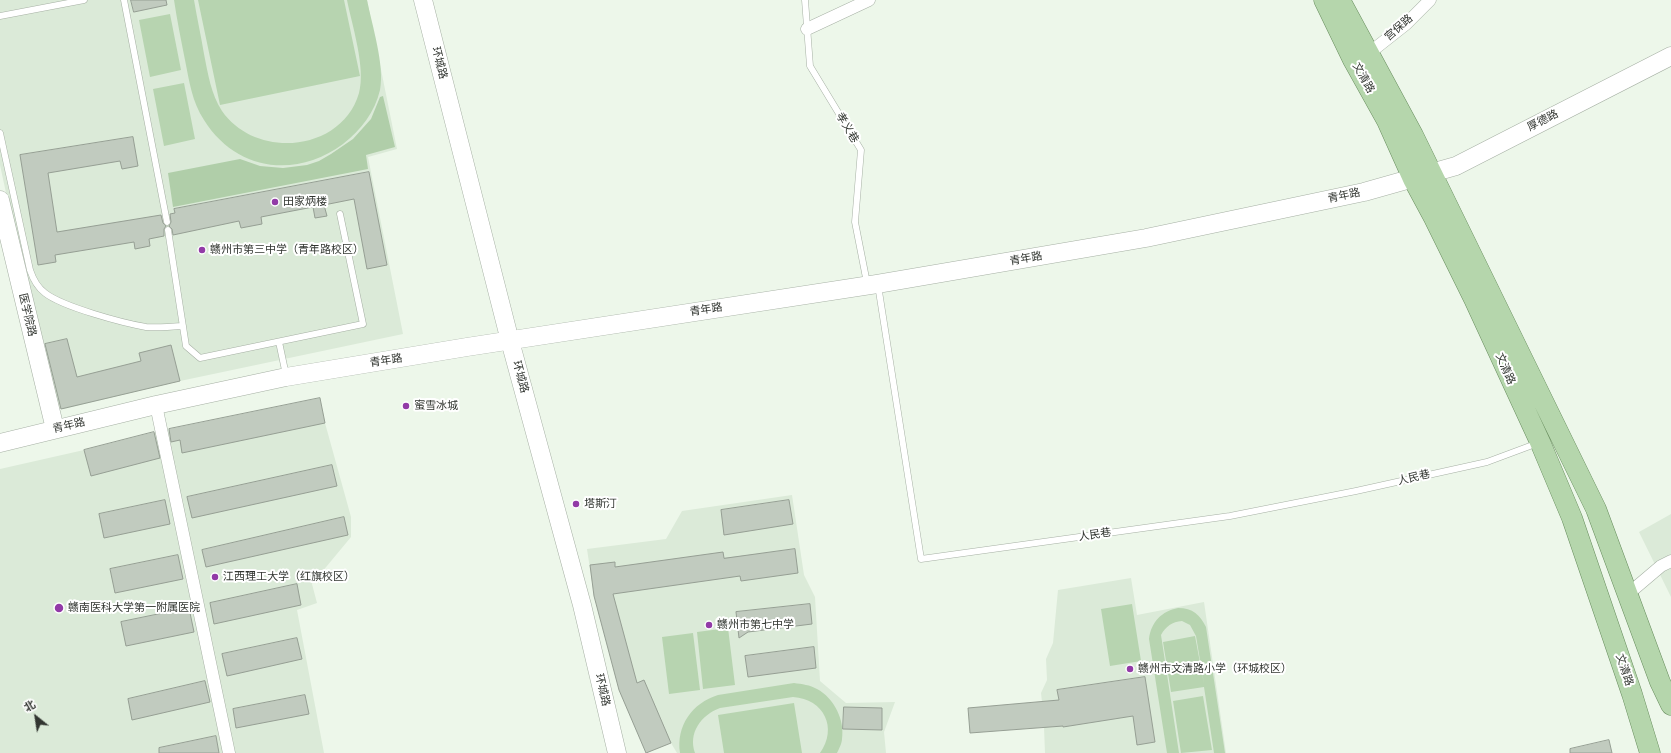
<!DOCTYPE html>
<meta charset="utf-8">
<style>
body{margin:0}
#map{position:relative;width:1671px;height:753px;overflow:hidden;background:#edf7ea;font-family:"Varela Round","Noto Sans SC",sans-serif}
canvas{display:block}
.north{position:absolute;left:16px;top:697px;width:40px;height:40px;-webkit-text-stroke:3px #fff;paint-order:stroke;rotate:330deg;font-size:11px;font-weight:700;line-height:16px;text-align:center;color:#323631}
.north::after{content:'';display:block;margin:auto;width:14px;height:18px;background:#323631;clip-path:polygon(50% 0,100% 100%,50% 72%,0 100%)}
</style>
<div id="map">
<canvas width="1671" height="753"></canvas>
<div class="north">北</div>
</div>
<script>
const context = document.querySelector('canvas').getContext('2d');
context.lineJoin = 'round';
function fillPath(path, color) {
  context.fillStyle = color;
  context.fill(path, 'evenodd');
}
function trace(path, color, width, dash) {
  context.strokeStyle = color;
  context.lineWidth = width;
  context.lineCap = dash ? 'butt' : 'round';
  context.setLineDash(dash || []);
  context.stroke(path);
}
function drawText(font, color, halo, rows, align = 'center') {
  context.font = font + ' "Varela Round","Noto Sans SC",sans-serif';
  context.lineWidth = 4;
  context.setLineDash([]);
  context.textBaseline = 'middle';
  context.strokeStyle = halo;
  context.fillStyle = color;
  for (const [text, x, y, turn = 0] of rows) {
    context.save();
    context.translate(x, y);
    context.rotate((+turn || 0) * Math.PI / 180);
    context.textAlign = isNaN(turn) ? turn : align;
    if (halo) context.strokeText(text, 0, 0);
    context.fillText(text, 0, 0);
    context.restore();
  }
}
fillPath(new Path2D(`
 M0,0H367L397,149L368,157L403,334L180,381L64,409H59L56,406L39,346L0,165Z
 M320,398L325,423L351,517V537L312,584L317,603L297,610L324,753H0V469L84,450L153,433Z
 M792,495L804,575L815,597L820,681L846,703L895,702L884,732L886,753H677L671,743L646,753L619,690L594,596L587,549L666,539L682,511Z
 M1671,514V597L1639,532Z
 M1131,578L1137,615L1204,602L1226,753H1045L1044,727L970,733L968,708L1042,702L1041,693L1047,680L1046,659L1053,643L1058,590Z`), '#dbead8');
fillPath(new Path2D(`
 M174,0H194C197,18 201,36 204,54C208,74 211,94 222,111C256,160 342,152 359,93C366,68 352,25 347,0H367C372,25 385,66 380,90C375,112 361,130 343,144C296,179 236,171 204,120C192,102 189,80 185,60C181,40 177,20 174,0Z
 M198,0H344L360,76L220,105Z
 M170,14L181,70L150,77L139,20Z
 M184,83L195,139L164,146L153,89Z
 M1132,604L1141,661L1110,666L1101,609Z
 M1178,608C1193,608 1200,615 1206,627L1225,753H1214L1204,687L1171,692L1163,642L1195,636L1204,684L1196,636L1190,625L1182,621C1172,622 1166,626 1161,635L1179,753H1167L1149,639C1151,622 1162,611 1178,608Z
 M728,628L735,685L703,689L697,632Z
 M693,633L700,690L669,694L662,637Z
 M794,683C802,684 810,685 817,689C834,698 845,720 842,739C842,743 839,749 837,753H820C838,728 824,699 793,697L720,708C701,715 688,733 695,753H680C676,726 692,703 718,695Z
 M1203,696L1212,750L1181,753L1173,701Z
 M794,703L802,753H724L718,715Z`), '#b7d4b0');
fillPath(new Path2D(`
 M383,96L395,147L366,155L368,169L173,207L168,173L240,159L260,166L283,168L307,165L319,161L331,154L353,139L371,119L380,97Z`), '#b0cea9');
const building = new Path2D(`
 M131,0H166L167,5L134,12Z
 M133,137L138,166L122,169L120,161L48,173L57,232L161,215L163,223L166,226L164,229V236L149,239L150,246L135,249L134,242L55,255L56,262L38,265L20,155Z
 M369,172L387,265L367,269L354,199L324,205L327,216L315,218L313,207L261,217L262,224L241,228L239,221L173,235L172,229L169,226L171,222L170,214L175,213L174,209Z
 M67,339L77,377L141,361L139,353L171,345L180,381L61,409L45,344Z
 M320,398L325,423L182,453L180,440L171,442L169,429Z
 M154,432L160,458L91,476L84,450Z
 M332,465L337,486L192,518L187,497Z
 M165,500L170,524L104,538L99,514Z
 M789,500L793,524L724,535L721,510Z
 M344,517L348,535L206,567L202,550Z
 M795,549L798,573L741,581L740,576L613,594L637,683L644,680L671,743L646,753L619,690L594,596L590,565L615,562V567L723,552L724,558Z
 M178,555L183,579L115,593L110,569Z
 M297,584L301,605L214,624L210,603Z
 M810,604L812,624L748,632L739,638L736,612Z
 M189,608L194,632L126,646L121,622Z
 M297,638L302,659L227,676L222,654Z
 M814,647L816,668L748,677L745,656Z
 M1145,677L1155,742L1137,745L1133,716L1063,727V726L970,733L968,708L1059,700L1057,690Z
 M205,681L210,702L132,720L128,699Z
 M305,695L309,714L236,728L233,709Z
 M844,707L882,708V730L843,729Z
 M216,736L219,753H159V748Z
 M1609,740L1612,753H1570V749Z`);
fillPath(building, '#c1cbbf');
trace(building, '#969f94', 1);
const lane = new Path2D(`
 M124,0L167,222
 M805,0L810,66L861,150L855,222L867,283
 M0,16L84,0
 M0,133L30,270C33,279 37,287 45,293C63,307 123,323 146,327C158,328 170,327 183,326
 M168,230L186,346L200,358L363,324L340,214
 M878,285L921,559L1230,516L1356,491L1487,462L1538,443
 M279,342L286,375`);
const street = new Path2D(`
 M807,29L869,0
 M1368,54L1406,24L1430,0
 M156,405L229,753
 M1628,594L1661,566L1671,561`);
const secondary = new Path2D(`
 M423,0L510,341L582,605L617,753
 M0,200L55,429
 M0,443L156,405L286,377L467,347L877,284L1146,238L1364,192L1456,166L1671,56`);
const primary = new Path2D(`
 M1324,0L1353,60L1387,121L1413,179L1434,218L1474,299L1540,442L1572,518L1632,694L1650,753
 M1340,0L1413,135L1596,509L1660,682L1671,705`);
trace(lane, '#a6b0a4', 7);
trace(street, '#a6b0a4', 13);
trace(secondary, '#a6b0a4', 19);
trace(primary, '#678c5d', 21);
trace(lane, '#fff', 6);
trace(street, '#fff', 12);
trace(secondary, '#fff', 18);
trace(primary, '#b5d6ac', 20);
for (const [x, y, r, color] of [
 [275,202,4,"#923aa7"],
 [202,250,4,"#923aa7"],
 [406,406,4,"#923aa7"],
 [576,504,4,"#923aa7"],
 [215,577,4,"#923aa7"],
 [59,608,5,"#923aa7"],
 [709,625,4,"#923aa7"],
 [1130,669,4,"#923aa7"]
]) {
  const dot = new Path2D();
  dot.arc(x, y, r, 0, 2 * Math.PI);
  context.fillStyle = color;
  context.fill(dot);
  trace(dot, '#fff', 1.5);
}
drawText('11px', '#323631', '#fff', [
 ["宫保路",1399,28,-41],
 ["环城路",439,63,76],
 ["文清路",1363,78,61],
 ["厚德路",1543,121,-27],
 ["孝义巷",847,128,59],
 ["青年路",1344,196,-12],
 ["青年路",1026,259,-10],
 ["青年路",706,310,-9],
 ["医学院路",27,315,77],
 ["青年路",386,361,-9],
 ["文清路",1505,369,66],
 ["环城路",520,377,75],
 ["青年路",69,426,-13],
 ["人民巷",1414,478,-13],
 ["人民巷",1095,535,-8],
 ["文清路",1624,670,71],
 ["环城路",602,690,77]
]);
drawText('11px', '#323631', '#fff', [
 ["田家炳楼",283,202],
 ["赣州市第三中学（青年路校区）",210,250],
 ["蜜雪冰城",414,406],
 ["塔斯汀",584,504],
 ["江西理工大学（红旗校区）",223,577],
 ["赣南医科大学第一附属医院",68,608],
 ["赣州市第七中学",717,625],
 ["赣州市文清路小学（环城校区）",1138,669]
], 'left');
</script>
